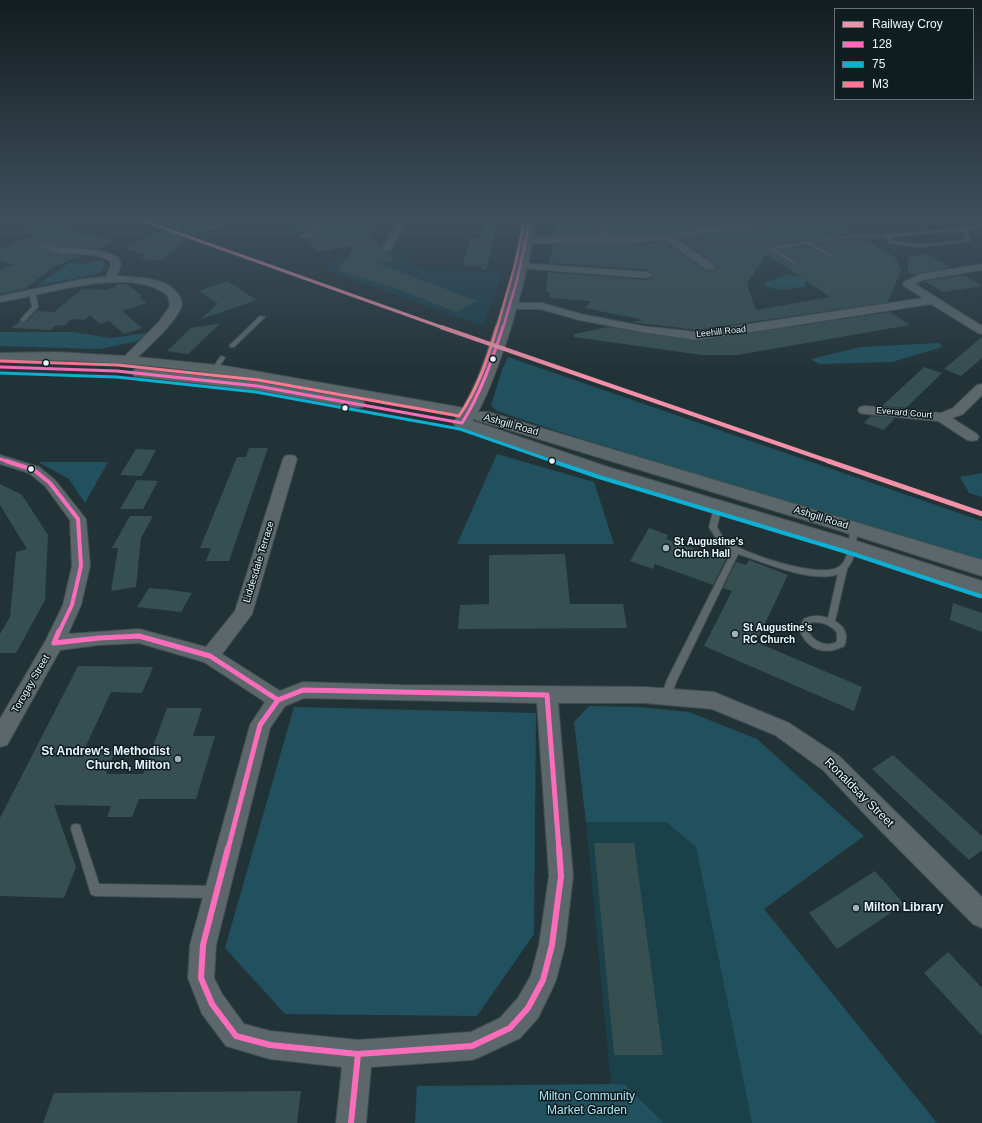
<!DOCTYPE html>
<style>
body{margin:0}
#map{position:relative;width:982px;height:1123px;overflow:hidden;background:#223337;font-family:Arial,sans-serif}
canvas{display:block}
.legend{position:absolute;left:834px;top:8px;width:140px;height:92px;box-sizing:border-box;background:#101d20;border:1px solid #667478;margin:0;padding:5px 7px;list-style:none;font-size:12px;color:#e6f7fd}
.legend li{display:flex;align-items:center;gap:8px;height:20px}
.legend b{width:20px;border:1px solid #667478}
</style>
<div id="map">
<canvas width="982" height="1123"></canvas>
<ul class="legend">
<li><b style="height:5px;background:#f491a8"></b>Railway Croy</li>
<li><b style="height:5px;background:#fb6dba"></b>128</li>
<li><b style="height:5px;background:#0dafd3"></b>75</li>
<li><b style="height:5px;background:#fe7a93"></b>M3</li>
</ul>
</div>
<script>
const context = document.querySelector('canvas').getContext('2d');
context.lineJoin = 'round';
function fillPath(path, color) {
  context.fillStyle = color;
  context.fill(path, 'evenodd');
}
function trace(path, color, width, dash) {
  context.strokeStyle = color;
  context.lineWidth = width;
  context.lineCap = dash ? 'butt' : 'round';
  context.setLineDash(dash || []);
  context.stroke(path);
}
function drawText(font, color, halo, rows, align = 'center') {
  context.font = font + ' Arial,sans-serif';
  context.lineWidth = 3;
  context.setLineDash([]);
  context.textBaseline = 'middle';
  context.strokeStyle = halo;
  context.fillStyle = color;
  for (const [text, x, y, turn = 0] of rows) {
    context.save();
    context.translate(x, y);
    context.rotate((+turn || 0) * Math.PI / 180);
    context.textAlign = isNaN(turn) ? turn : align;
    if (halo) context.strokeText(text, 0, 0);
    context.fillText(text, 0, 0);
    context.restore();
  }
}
fillPath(new Path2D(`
 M372,250L409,253L412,268L502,274L483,326L323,269L330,262Z
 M586,822H666L696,847L752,1123H664L624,1084H611Z`), '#1a404a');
fillPath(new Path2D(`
 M92,261H104L105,265L102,271L96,274L36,286L69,263L89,264Z
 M788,274L805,278V287L780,290L766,287L764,283Z
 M0,332H72L111,338L147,333L138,341L100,349L0,346Z
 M939,343L942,347L892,362L819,364L811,359L861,347Z
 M508,357L982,521V562L560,432L497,411L491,405L502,370Z
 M497,454L594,482L614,544H457Z
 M38,462H108L85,503L69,479Z
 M982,473V497L969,493L960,477Z
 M589,706L639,707L689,712L757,739L864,836L764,909L937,1123H752L696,847L666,822H586L574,722Z
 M294,707L536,713L534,934L477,1016L285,1014L225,948Z
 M624,1084L664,1123H415L417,1086Z`), '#21515e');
fillPath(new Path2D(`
 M184,221H211L205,226V229L187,237L163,260L140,259L145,255L124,248Z
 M292,221H312L317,222L301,233Z
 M370,221H371L369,234L382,249L397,263L375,262L477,301L456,312L395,288L338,271L355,245L317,252L307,240L330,224L347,227L360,225L365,230Z
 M484,221H498L486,271L478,266H462L471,238H479Z
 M616,221H746L641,236H611L610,227L617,228Z
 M786,221H831L853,234L771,246L768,247L793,265H797V261L779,250L807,246L833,259L836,257L835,255L816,244L854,238H862L896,258L901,270L888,302L697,330L631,322L644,320L585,308L591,301L549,298L550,293L546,292L548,272L647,280L653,276L647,270L549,263L553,245H614L665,242L705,270H714L716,268L715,264L680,239L781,225ZM766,254L830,297L756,310L747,284Z
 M47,223L88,235H93L116,242L98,249L60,246L42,241L39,242L36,245L39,248L60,254L81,256L55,266L25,289L0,294V270L13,265L0,260V248L34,235L23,232Z
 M554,225L598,227L599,236H553Z
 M927,254L951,267L920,273L914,275L908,272V257Z
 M964,275L982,286L943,292L924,281Z
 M227,281L257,300L201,319L219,302L217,303L199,291Z
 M118,284H127L142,296L139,297L147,303L122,311L142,328L124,334L109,321L100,324L90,315L85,320L71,319L65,325L55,326L51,330L11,328L20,321L21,322H26L37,311L54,312L82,289L108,290L110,288H114Z
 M890,312L910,325L737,355H702L574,337V334L608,327L697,341Z
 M221,323L188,354L167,351L191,328Z
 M982,337V358L961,376L944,369Z
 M924,367L942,373L906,408L882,406Z
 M871,416L895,418L884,430L864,423Z
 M249,448H268L229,561H206L211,548H200L237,457H246Z
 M136,449L156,450L142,476L120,475Z
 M137,480L158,481L143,509H120Z
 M0,484L22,495L48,535L45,600L16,653H0V634L10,617L16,552L27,549L0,505Z
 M130,516H153L141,538L136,587L111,591L118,548H112Z
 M649,528L668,535L666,539L726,559L713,585L655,564L653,569L630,561Z
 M565,554L570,604H623L627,628L458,629L460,605L489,604V555Z
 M749,560L788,575L756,642L862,687L854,711L704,646L732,591L723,588L736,562L746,565Z
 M149,588L171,590L192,593L181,612L137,607Z
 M953,603L982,613V632L950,620Z
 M78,666L153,667L142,693L111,692L84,750L115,751L106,774H143L167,708H202L193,736H215L196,799H139L132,817H107L111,806L54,805L76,867L64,898L0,896V818Z
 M893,755L982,836V850L969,860L872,769Z
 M594,843H634L663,1055H614Z
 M875,871L904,904L837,949L809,913Z
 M948,952L982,988V1036L924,973Z
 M301,1091L297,1123H43L54,1093Z`), '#364f51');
const lane = new Path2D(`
 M982,225V227L970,229L967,232L970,241L968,242L919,247L889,243L887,237H854L812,243L834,256V257L832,258L807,244L775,249L796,262V264H794L769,248L771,247L854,235L913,233ZM965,230L963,232L965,240L919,245L893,241L892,237Z
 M32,290L35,292L38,307L25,321H21V319L32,307L29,292Z
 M260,316L265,317L234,347H230V345Z
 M222,356L225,358L217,370L215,371L213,370L212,369L220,357Z
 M715,504H718L722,506L717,527C720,534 724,539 731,543C748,555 823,580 840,566C850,558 849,539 850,528L851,526H857L858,528L855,550L852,561L847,569L835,621C845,627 849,636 844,646C824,656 807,650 799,629L804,619C812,615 819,615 828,618L838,574C813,584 763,562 738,554L677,680L669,700L666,701L663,700L661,697L667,680L732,551L717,540L709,527ZM813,622C822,622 832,625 837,633V642C825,648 812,641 807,629L810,623Z
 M76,824L80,825L81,829L99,884L214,886L218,888L220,892L218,896L214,898L95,896L91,894L71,829L72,825Z`);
const street = new Path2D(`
 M214,221H225L214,229H208L206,227Z
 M321,221H332L308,238H302L300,236L302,234Z
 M396,221H405L391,250H385L383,248Z
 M598,221H608L610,237H641L759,221H785L781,224L676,238L714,265L715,267L714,269H706L665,240C620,246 573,243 527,243L522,240L527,237H601Z
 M42,242C48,243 54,246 60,247C81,250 100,247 119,258L121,265L117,276C138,277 176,277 182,303C181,318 149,346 138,357L226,366L470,409L475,410L477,413L475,416L470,417C314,389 159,355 0,361V353L56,352L125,356L158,323L170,306L168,296C132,264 43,296 0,302V296L83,279L106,277L111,265L110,261C95,252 77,255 60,253C53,252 46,249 39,247L37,245L39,243Z
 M522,263L647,272L652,275L647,278L518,268L517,266L518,264Z
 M982,264V270L923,280L915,284L982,326V334L978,333L931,304L751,332L697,340L642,332L579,320L541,309H510L504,306L510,303H542L581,314L642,326L697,332L923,298L904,286L903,284L904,282L920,274Z
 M138,369L257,382L358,400L363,401L365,404L363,407L358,408L257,390L134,376L132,373L134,370Z
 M982,384V395L963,414L952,418L977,434L979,437L977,440L972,441L967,440L938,421L865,414L860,413L858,410L860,407L865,406L941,413L953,408L977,385Z
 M0,455L39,467L55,480L86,519L90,566L81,605L68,634L139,629L206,647L235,611L283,459L285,456L290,455L295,456L297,459L252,614L222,654L280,691L303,682L400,685L645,687L714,692L721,695L789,723L839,756L982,897V928L973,924L875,825L823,770L775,735L712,709L645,703H558L573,876L565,945L556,980L552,989L538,1018L520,1038L482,1056L472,1060L371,1067L366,1123H336L342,1067L270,1059L226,1046L202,1014L188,978L190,945L250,725L265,702L204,662L139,643L99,645L60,650L7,745L0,747V719L46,640L63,605L72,566L70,520L45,486L29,473L0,464ZM304,698L537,703L549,876L539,945L531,975L518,998L500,1018L471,1032L358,1040L270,1031L244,1024L222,994L214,978L216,945L270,728L285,706Z`);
const secondary = new Path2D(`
 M524,221H536C530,261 520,299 508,337C499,363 491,388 478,412H488L982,560V576L831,528L476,420L474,418L473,421L608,467L860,542L982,581V598L844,552L594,475L456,427L453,423C473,395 484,363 494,331C507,295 517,259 524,221Z`);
trace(lane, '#404e52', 2);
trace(street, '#404e52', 2);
trace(secondary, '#404e52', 2);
fillPath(lane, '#5b676a');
fillPath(street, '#5b676a');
fillPath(secondary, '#5b676a');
trace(new Path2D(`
 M503,328L517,280L530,221`), '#fb6dba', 2.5);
trace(new Path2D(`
 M0,367L117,371L257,386L462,423C481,393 492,360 503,327
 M0,459L9,462`), '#fb6dba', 3);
trace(new Path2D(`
 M6,461L34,470L50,483L78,519L81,566L72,605L59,632`), '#fb6dba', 4);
trace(new Path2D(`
 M54,643L59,631
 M54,643L99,638L139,636L210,656L278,700
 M228,849L260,725L278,700L303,690L547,695L559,849`), '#fb6dba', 5);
trace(new Path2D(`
 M228,848L203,945L201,978L212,1004L236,1036L270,1045L358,1054L472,1046L510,1028L528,1008L543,980L552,945L561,876L559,848
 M351,1123L358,1054`), '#fb6dba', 6);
trace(new Path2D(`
 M0,373L117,377L256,392L460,429L555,462`), '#0dafd3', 3);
trace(new Path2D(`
 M552,461L599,477L850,553L980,596`), '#0dafd3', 4);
trace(new Path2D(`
 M497,328L515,265L524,221`), '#fe7a93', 2.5);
trace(new Path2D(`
 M0,361L118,365L258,380L459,416C478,389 488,358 497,327`), '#fe7a93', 3);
trace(new Path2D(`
 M144,221L444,328`), '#f491a8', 3);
trace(new Path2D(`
 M441,327L831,462`), '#f491a8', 4);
trace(new Path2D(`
 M828,461L982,514`), '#f491a8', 5);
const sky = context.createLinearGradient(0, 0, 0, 378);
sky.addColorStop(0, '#131c1e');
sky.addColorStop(0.58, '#3e505e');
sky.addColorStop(1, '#3e505e00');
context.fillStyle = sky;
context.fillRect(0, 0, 982, 378);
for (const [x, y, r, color] of [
 [493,359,3.5,"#e6f7fd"],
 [46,363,3.5,"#e6f7fd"],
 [345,408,3.5,"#e6f7fd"],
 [552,461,3.5,"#e6f7fd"],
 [31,469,3.5,"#e6f7fd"],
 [666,548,4,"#a1b2b8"],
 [735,634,4,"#a1b2b8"],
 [178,759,4,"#a1b2b8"],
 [856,908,4,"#a1b2b8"]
]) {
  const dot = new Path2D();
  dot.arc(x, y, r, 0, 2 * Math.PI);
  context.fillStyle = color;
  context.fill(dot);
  trace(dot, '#101d20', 1.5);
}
drawText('9px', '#e6f7fd', '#101d20', [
 ["Leehill Road",721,332,-6],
 ["Everard Court",904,413,5]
]);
drawText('10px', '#e6f7fd', '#101d20', [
 ["Ashgill Road",511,425,16],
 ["Ashgill Road",821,518,17],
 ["Liddesdale Terrace",259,562,-73],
 ["Torogay Street",31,684,-60]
]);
drawText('bold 10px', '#e6f7fd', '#101d20', [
 ["St Augustine's",674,542],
 ["Church Hall",674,554],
 ["St Augustine's",743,628],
 ["RC Church",743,640]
], 'left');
drawText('bold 12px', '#e6f7fd', '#101d20', [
 ["St Andrew's Methodist",170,752],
 ["Church, Milton",170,766],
 ["Milton Library",864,908,"left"]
], 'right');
drawText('12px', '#e6f7fd', '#101d20', [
 ["Ronaldsay Street",859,793,45]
]);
drawText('12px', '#abe3f3', '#101d20', [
 ["Milton Community",587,1097],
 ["Market Garden",587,1111]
]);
</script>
